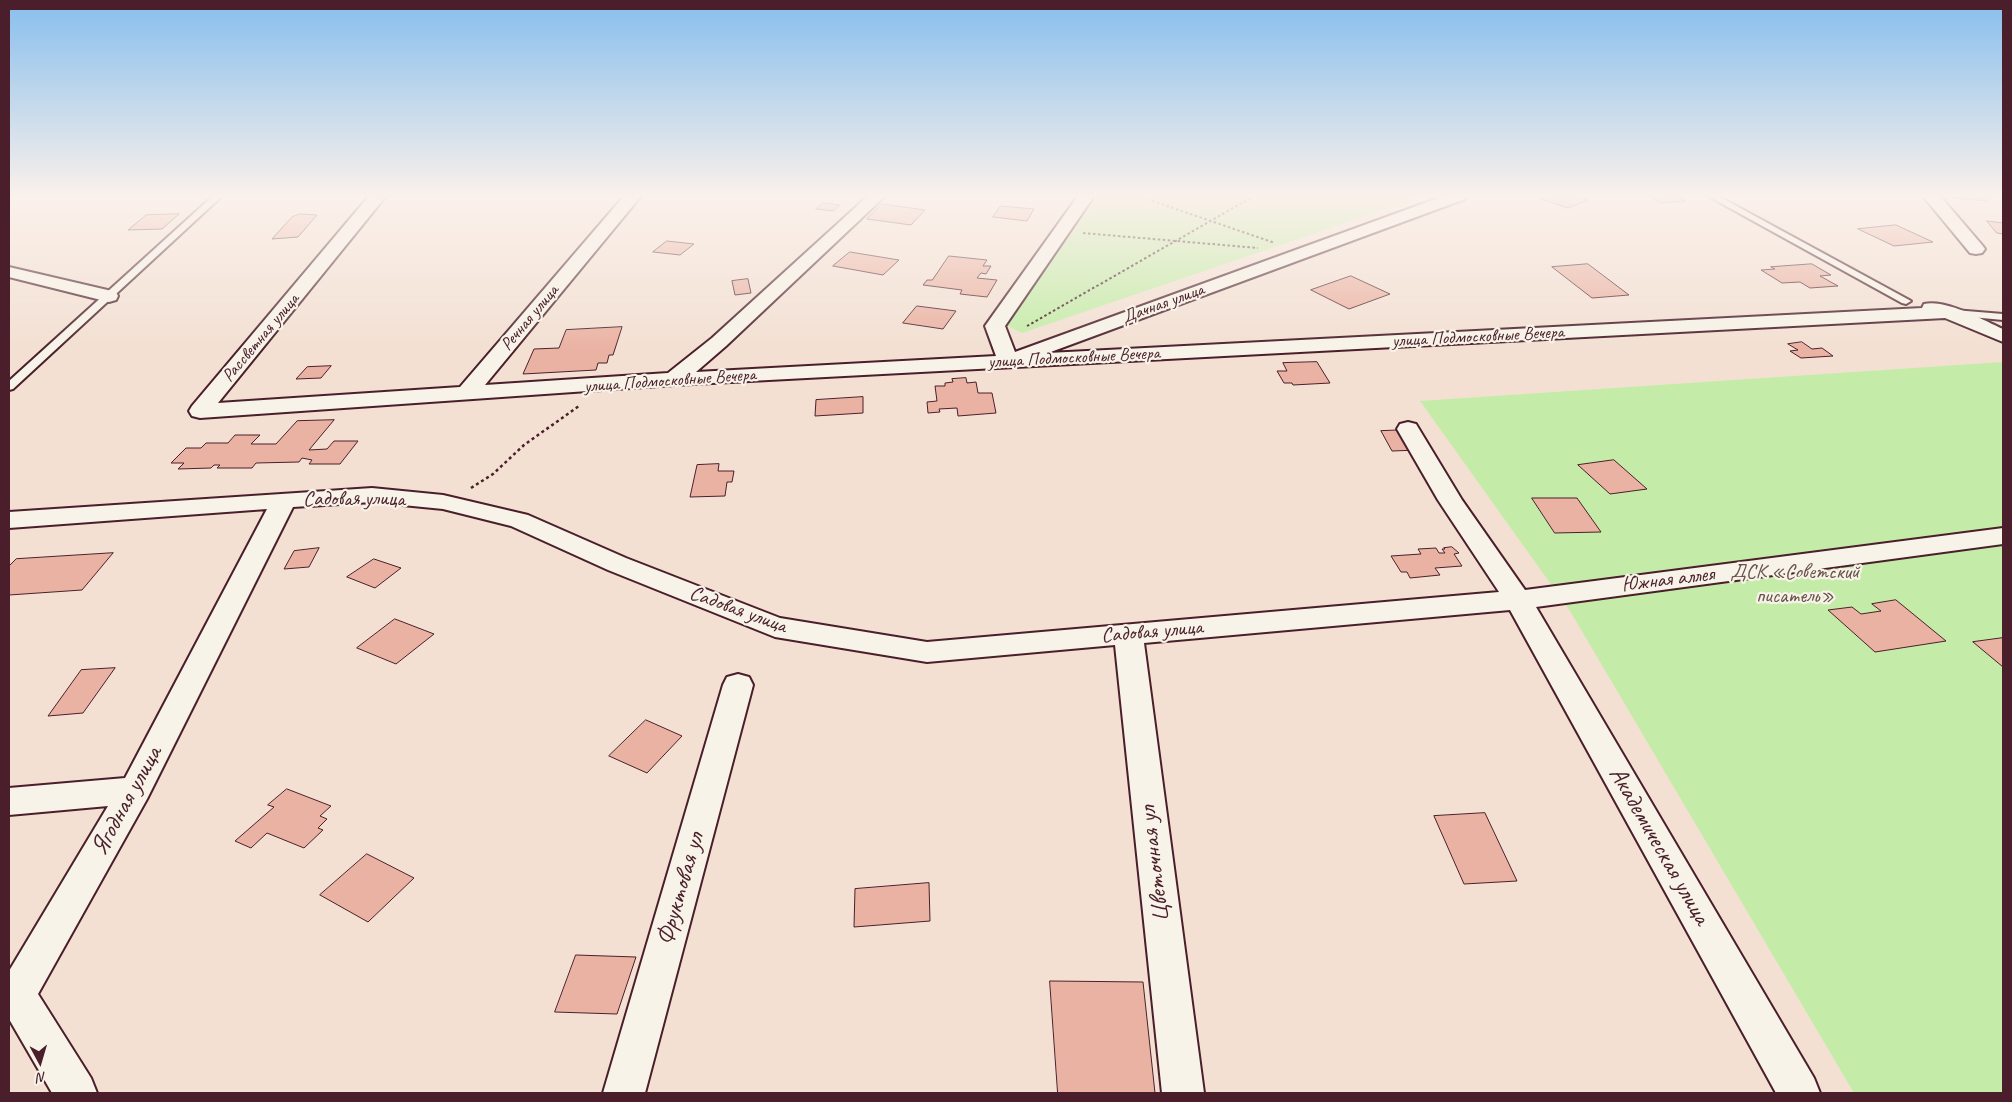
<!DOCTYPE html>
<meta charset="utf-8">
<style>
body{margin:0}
#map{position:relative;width:2012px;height:1102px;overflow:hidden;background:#f3e0d3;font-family:Caveat,sans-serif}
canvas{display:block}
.frame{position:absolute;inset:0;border:10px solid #4a1f2b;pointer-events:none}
.north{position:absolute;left:15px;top:1037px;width:50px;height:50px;-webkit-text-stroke:4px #f7f3e8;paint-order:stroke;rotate:174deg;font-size:14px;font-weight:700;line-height:20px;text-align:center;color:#4a1f2b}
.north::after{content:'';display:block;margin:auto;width:18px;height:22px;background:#4a1f2b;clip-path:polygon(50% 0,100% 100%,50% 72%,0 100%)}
</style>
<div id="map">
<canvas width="2012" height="1102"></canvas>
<div class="frame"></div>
<div class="north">N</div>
</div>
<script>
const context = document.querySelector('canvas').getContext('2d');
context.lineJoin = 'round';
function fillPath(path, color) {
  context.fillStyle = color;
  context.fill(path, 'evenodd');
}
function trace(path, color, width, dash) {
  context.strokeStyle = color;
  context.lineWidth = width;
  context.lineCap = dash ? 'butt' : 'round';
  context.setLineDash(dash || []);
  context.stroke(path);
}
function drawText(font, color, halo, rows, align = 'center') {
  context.font = font + ' Caveat,sans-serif';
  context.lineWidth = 4.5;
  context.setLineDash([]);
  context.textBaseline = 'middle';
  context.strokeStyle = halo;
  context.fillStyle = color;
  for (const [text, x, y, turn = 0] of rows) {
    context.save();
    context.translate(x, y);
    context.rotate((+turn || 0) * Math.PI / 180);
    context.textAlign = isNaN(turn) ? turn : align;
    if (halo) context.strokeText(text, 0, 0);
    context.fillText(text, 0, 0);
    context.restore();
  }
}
fillPath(new Path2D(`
 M1098,196H1425L1022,333L1006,325Z
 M2003,362V1093H1854L1570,611L1420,401Z`), '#c4eca8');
const building = new Path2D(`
 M1547,196H1578L1588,200L1568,208L1541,199Z
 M1649,196H1677L1686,201L1662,203Z
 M1953,196H1982L1987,201L1954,198Z
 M823,203L840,205L833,211L816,209Z
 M882,204L925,210L911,225L867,219Z
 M1001,206L1034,209L1027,221L993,217Z
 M179,214L162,229L128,230L146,215Z
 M300,214L317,215L298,237L272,239L292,217Z
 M1987,221L2003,223V234L1997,233Z
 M1896,225L1933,242L1894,246L1858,229Z
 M667,241L694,244L680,255L653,252Z
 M850,252L899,260L883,275L833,266Z
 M949,256L987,260L983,266H991L986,274L981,273L977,278L997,280L987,297L960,294L962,290L923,285L927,280H932Z
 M1588,264L1629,295L1592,298L1552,267Z
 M1812,264L1831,275L1820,276L1838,286L1810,288L1800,282L1782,283L1761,270L1775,269L1771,267Z
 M1351,276L1390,294L1349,309L1311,290Z
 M748,279L751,293L735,295L732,281Z
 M917,306L956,311L943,329L903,323Z
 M622,327L613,355H609L607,363H598L596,370L523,374L534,349L559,348L566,330Z
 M1802,342L1812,349L1822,348L1833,356L1801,358L1790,351L1798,350L1788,344Z
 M1317,362L1330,383L1293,385L1292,383H1284L1277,371H1287L1283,363Z
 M331,366L321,378L296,379L307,367Z
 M966,378L967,383L976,382L978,393H992L996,413L958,416L957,408L939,409L940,412L928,413L927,402L937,401L935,386H945V383L953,382L952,379Z
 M863,397V413L815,416L816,400Z
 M334,420L309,450L327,449L334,441H358L340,464H309L312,460L302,458L299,462L256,463L252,468H217L220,465H214L211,468L178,469L184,463H171L186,448H201L206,443H228L235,435H260L251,444H276L297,421Z
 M1407,430L1419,450L1392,451L1381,431Z
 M1614,460L1647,489L1610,494L1578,465Z
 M719,464L718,471H734L732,482H727L725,496L690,497L697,465Z
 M1532,498H1577L1601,532L1555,533Z
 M1452,547L1459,553L1454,554L1462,566L1435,568L1440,575L1410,578L1407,572H1401L1391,556L1421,554L1418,549L1436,548L1439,553H1445L1442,549H1445L1444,548Z
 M319,548L309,567L284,569L294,551Z
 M113,553L82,590L9,595V566L16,559Z
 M374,559L401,568L375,588L347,577Z
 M1896,600L1946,641L1875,652L1828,610L1852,607L1861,614L1881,611L1872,604Z
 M395,619L434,634L396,664L357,648Z
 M2003,638V667L1973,642Z
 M115,668L83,713L48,716L81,670Z
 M646,720L682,736L647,773L609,756Z
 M287,789L331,806L320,816L327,819L318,828L323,830L304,848L267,833L251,848L235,841L274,807L268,805Z
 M1485,813L1517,881L1464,884L1434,816Z
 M367,854L414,878L368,922L320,895Z
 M929,883L930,921L854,927L855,889Z
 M576,955L636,957L617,1014L555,1012Z
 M1050,981L1143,982L1155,1093H1058Z`);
fillPath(building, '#eab2a2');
trace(building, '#4a1f2b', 1);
const service = new Path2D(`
 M213,196H222L13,389L9,390V381Z
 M1708,196H1718L1911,301L1906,304L1902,303Z
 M1954,310L2003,314V320L1950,315L1949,313Z`);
const minor = new Path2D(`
 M369,196H386L218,403L460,387L624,196H641L485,385L668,373L712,338L868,196H885L726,346L696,372L996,356L985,326L1078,196H1094L1005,326L1015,352L1444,196H1467L1465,199L1048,353L1922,308L1924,304C1946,299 1983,320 2003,329V342L1945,318L674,385L200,418L192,416L189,411L192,406Z
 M1923,196H1940L1982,245L1985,249L1982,253L1976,254L1970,253Z
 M9,267L116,292L118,296L116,300L109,302L9,277Z
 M1408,422L1416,424L1462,500L1525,590L2003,528V544L1536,607L1814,1078L1820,1093H1776L1510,610L1144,643L1204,1093H1162L1115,645L927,662L775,637L608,570L511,526L443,509L372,502L293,507L147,799L38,994L91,1078L97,1093H52L9,1019V971L108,806L9,815V788L125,778L267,509L9,528V512L372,488L443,495L528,515L626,558L780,618L927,642L1499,592L1438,500L1397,429L1400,424Z
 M738,674L749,677L753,685L645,1093H603L723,685L727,677Z`);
trace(service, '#4a1f2b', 4);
trace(minor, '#4a1f2b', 4);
trace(new Path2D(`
 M1138,196L1275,243
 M1083,233L1258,248
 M1027,326L1254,196`), '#4a1f2b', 2, [2.5, 2.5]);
trace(new Path2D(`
 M471,488L493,474L524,445L579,406`), '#4a1f2b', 2.5, [3, 3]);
fillPath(service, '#f7f3e8');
fillPath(minor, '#f7f3e8');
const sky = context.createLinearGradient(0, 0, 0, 350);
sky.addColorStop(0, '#87beed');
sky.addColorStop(0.56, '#faf1eb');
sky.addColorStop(1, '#faf1eb00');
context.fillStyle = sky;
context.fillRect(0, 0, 2012, 350);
drawText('18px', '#4a1f2b', '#f7f3e8', [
 ["Дачная улица",1163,304,-20],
 ["Речная улица",530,318,-50],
 ["улица Подмосковные Вечера",1478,337,-3],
 ["Рассветная улица",261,338,-50],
 ["улица Подмосковные Вечера",1074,358,-3],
 ["улица Подмосковные Вечера",670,381,-4]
]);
drawText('21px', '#4a1f2b', '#f7f3e8', [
 ["Садовая улица",354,499],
 ["Южная аллея",1668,580,-7],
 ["Садовая улица",738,610,20],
 ["Садовая улица",1152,632,-5]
]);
drawText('21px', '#68524a', '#f7f3e8', [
 ["ДСК «Советский",1795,572],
 ["писатель»",1795,596]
]);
drawText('25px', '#4a1f2b', '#f7f3e8', [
 ["Ягодная улица",127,801,-61],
 ["Академическая улица",1659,846,60],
 ["Цветочная ул",1155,864,-97],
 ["Фруктовая ул",681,889,-74]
]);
</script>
